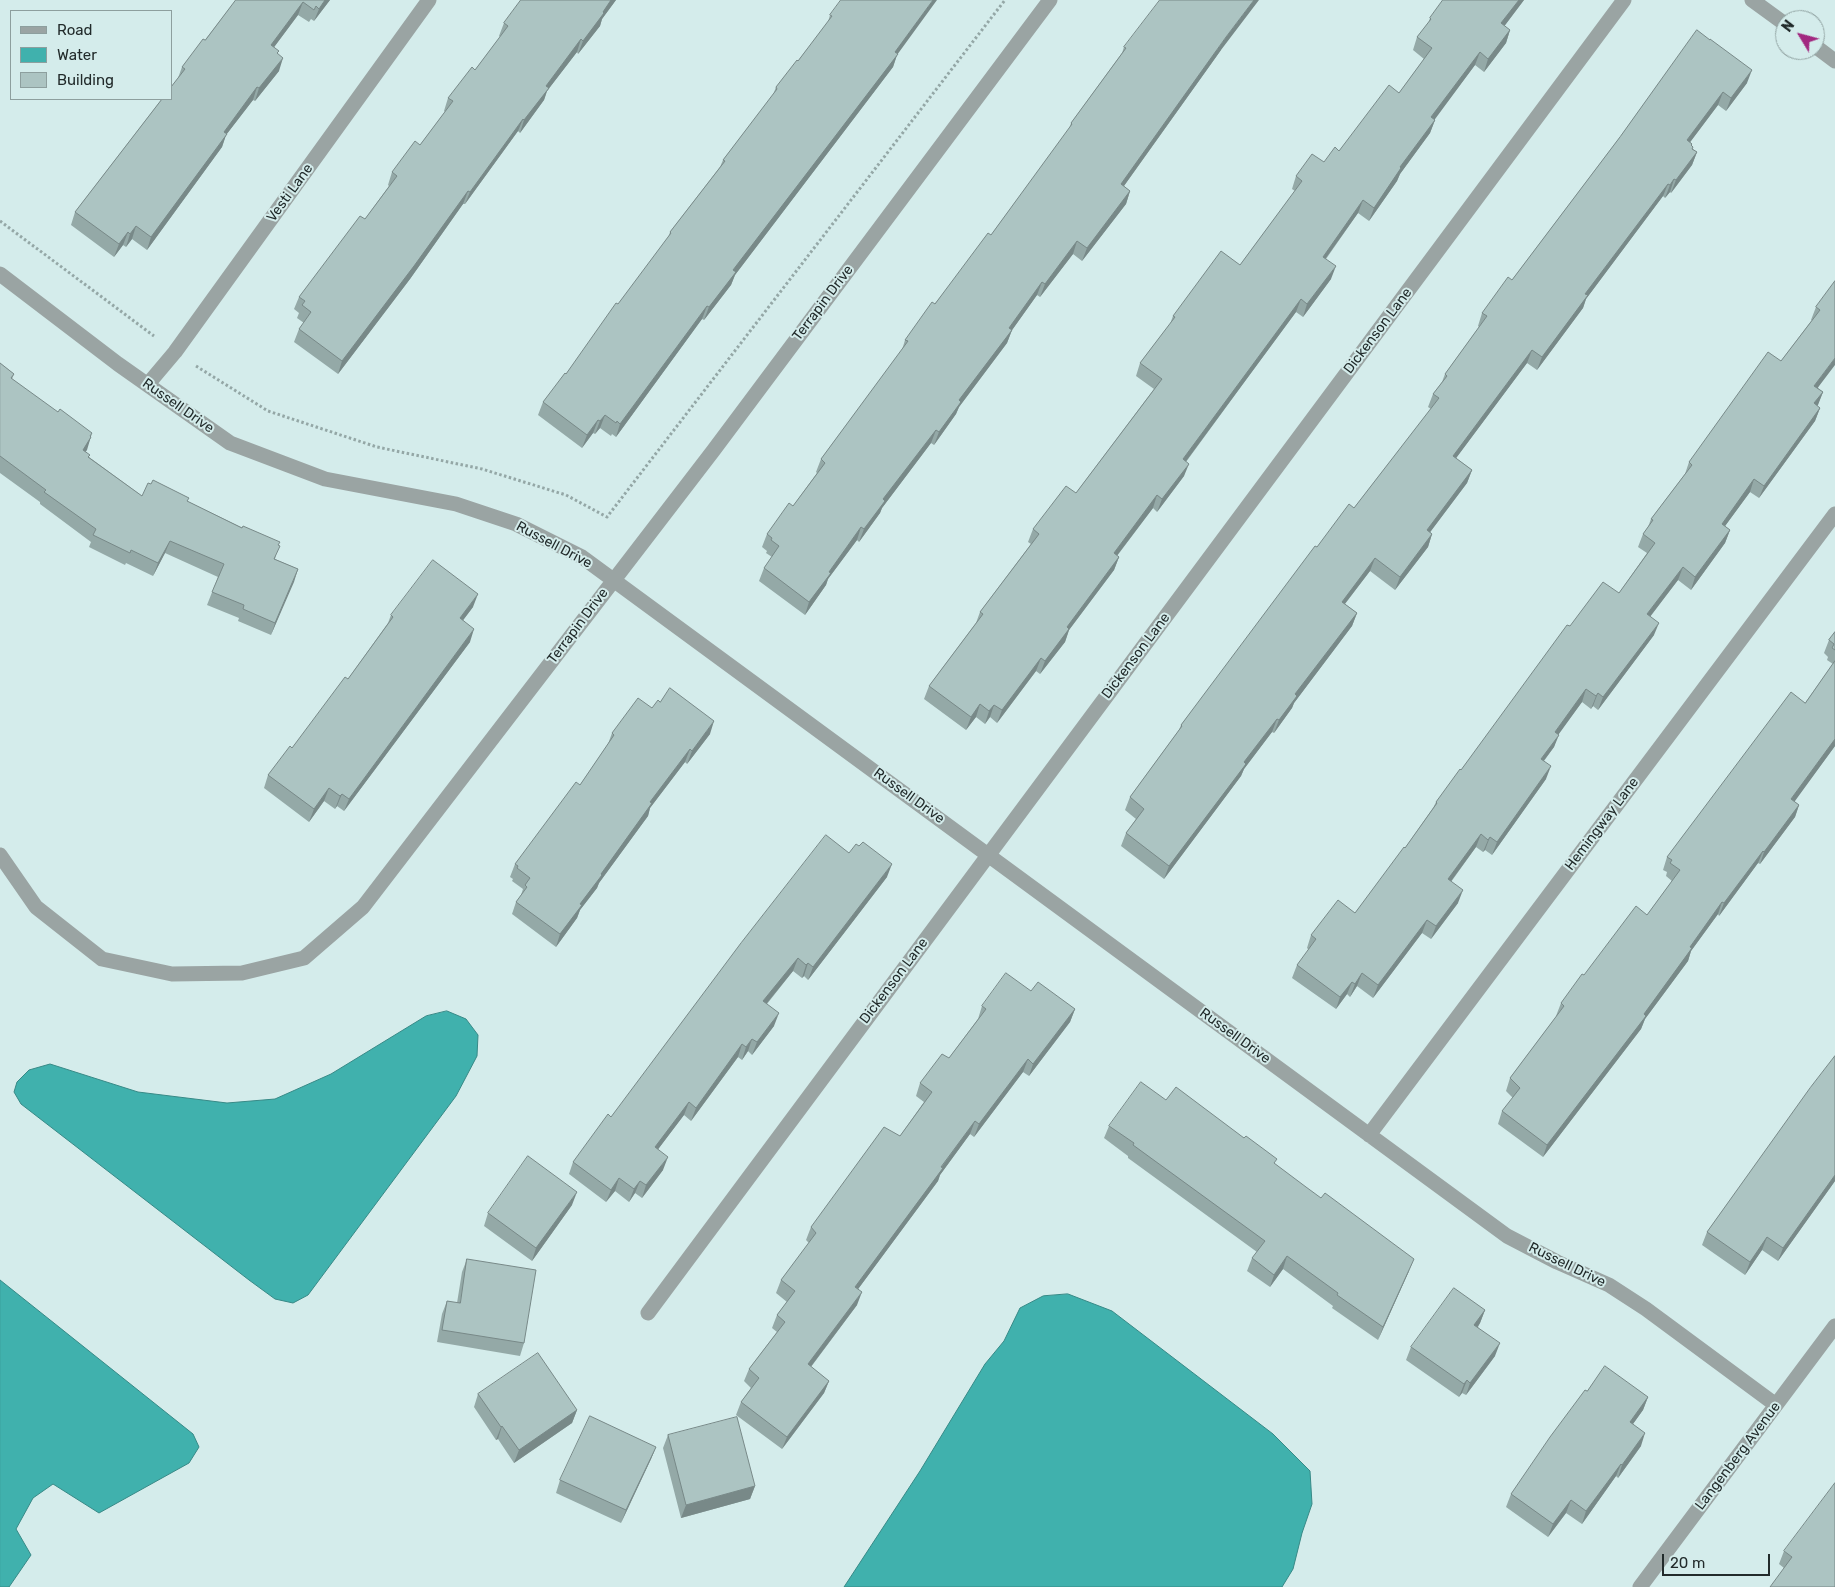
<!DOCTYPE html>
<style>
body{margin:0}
#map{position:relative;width:1835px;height:1587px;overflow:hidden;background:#d4eceb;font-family:Rubik,sans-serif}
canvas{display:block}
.legend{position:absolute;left:10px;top:10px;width:162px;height:90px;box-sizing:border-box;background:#d4eceb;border:1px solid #8d9f9e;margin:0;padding:6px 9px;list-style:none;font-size:15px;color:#222b2b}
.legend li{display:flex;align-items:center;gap:10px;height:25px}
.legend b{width:25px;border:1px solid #8d9f9e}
.north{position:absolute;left:1775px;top:10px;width:50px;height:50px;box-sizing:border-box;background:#d4eceb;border:1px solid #8d9f9e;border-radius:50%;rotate:307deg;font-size:14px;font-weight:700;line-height:20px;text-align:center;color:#222b2b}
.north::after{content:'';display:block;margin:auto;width:18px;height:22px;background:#a22980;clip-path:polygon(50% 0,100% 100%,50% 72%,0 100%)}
.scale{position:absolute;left:1662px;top:1554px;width:108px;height:22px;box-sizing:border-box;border:2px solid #222b2b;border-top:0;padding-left:6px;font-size:15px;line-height:18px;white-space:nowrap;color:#222b2b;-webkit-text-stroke:4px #d4eceb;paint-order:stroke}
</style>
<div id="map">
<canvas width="1835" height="1587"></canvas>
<ul class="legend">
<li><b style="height:6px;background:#9aa4a3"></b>Road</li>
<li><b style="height:14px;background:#40b1ad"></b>Water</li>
<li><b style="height:14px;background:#acc4c2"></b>Building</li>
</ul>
<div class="north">N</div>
<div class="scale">20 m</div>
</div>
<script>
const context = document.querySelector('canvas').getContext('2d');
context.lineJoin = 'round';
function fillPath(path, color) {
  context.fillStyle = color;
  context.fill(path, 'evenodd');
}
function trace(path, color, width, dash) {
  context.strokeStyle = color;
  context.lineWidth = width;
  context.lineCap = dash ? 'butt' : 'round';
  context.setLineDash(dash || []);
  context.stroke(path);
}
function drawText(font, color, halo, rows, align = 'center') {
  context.font = font + ' Rubik,sans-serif';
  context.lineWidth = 4;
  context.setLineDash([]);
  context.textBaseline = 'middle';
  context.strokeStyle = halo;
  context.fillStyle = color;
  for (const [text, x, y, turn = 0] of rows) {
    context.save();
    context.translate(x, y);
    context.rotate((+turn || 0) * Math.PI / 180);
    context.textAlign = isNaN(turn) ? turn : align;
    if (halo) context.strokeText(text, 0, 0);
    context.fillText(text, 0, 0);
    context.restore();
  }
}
const water = new Path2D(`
 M447,1011L466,1019L478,1035L477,1056L456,1096L308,1295L293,1303L275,1299L249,1280L21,1104L14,1092L17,1082L29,1070L50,1064L138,1092L227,1103L275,1099L331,1074L426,1016Z
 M0,1280L193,1434L199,1447L189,1463L99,1513L53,1484L33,1498L16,1529L31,1555L9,1587H0Z
 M1068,1294L1112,1311L1273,1434L1310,1471L1312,1504L1302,1533L1293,1569L1282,1587H844L920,1471L985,1364L1004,1341L1020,1308L1043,1296Z`);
fillPath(water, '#40b1ad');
trace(water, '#378986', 1);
trace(new Path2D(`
 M0,221L154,336
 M196,366L268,411L377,447L482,469L566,495L607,517L1005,0`), '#94a7a6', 3, [2.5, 2.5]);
trace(new Path2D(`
 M1752,0L1785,24
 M1815,46L1835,61
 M0,274L118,364L230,443L325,479L456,504L516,524L582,557L1507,1236L1557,1262L1609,1285L1646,1309L1776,1405
 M148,384L175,352L429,0
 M0,855L36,907L102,959L172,974L242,973L304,958L363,907L713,451L1050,0
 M1369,1135L1835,514
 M648,1313L1624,0
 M1640,1587L1835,1326`), '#9aa4a3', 15);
fillPath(new Path2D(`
 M236,0H330L314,21L311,19L309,22L298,15L274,47L278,54L279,71L255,101L253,100L226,135L222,147L147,250L132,239L126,247L123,245L114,257L71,225L75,212L178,78L182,67L205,40Z
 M521,0H616L602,19L600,26L578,54L577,52L547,91L544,100L520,133L518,131L465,204H463L410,279L338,374L294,342L299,329L304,323L297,318L299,313L294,309L299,297L365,219L389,186L388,185L392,172L420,145L445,112L444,111L448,98L475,70L500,37L499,36L504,23Z
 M1443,0H1524L1504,26L1510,30L1506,43L1484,72L1475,65L1434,119L1435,120L1430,133L1400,174L1397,181L1369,221L1358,213L1326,259L1331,279L1303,317L1296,312L1243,384L1186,462L1184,476L1157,512L1153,508L1117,556L1119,557L1114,570L1069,630L1065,642L1040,674L1036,671L997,723L990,717L985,724L976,717L966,730L924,699L929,686L976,623L980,612L1031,544L1028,542L1033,529L1076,493L1154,389L1136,376L1140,363L1170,324L1173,316L1240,265L1295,191L1292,189L1296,176L1324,162L1339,151L1399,93L1424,59L1413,50L1417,37L1428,24L1430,18Z
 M830,15L897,55L893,67L735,275L731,285L704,320L702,319L616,437L612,434L611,436L600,428L595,434L593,433L582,448L538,415L543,402L566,374L668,238L670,232L720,167L723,160L773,95L776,87L798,61L828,22Z
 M1697,30L1747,83L1726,111L1718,105L1690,142L1692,144V146L1693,149L1697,152L1692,165L1671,193L1670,192L1665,198L1663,196L1586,299L1583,308L1537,370L1527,363L1456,458L1472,470L1467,483L1430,532L1432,534L1428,547L1395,590L1370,571L1345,604L1357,613L1352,626L1294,703L1292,708L1274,733L1272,732L1244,769L1241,776L1164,879L1121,846L1126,833L1136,819L1125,810L1130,797L1179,730L1181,725L1317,547L1354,508L1431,409L1428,407L1433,394L1442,382L1445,374L1479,327L1478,326L1482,313L1512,280L1620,137Z
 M1124,47L1221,50L1124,186L1130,191L1126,204L1082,261L1073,254L1040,297L1037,295L1012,330L1007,343L959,407L956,414L934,445L931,443L882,508L880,513L859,542L857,540L828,579L826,585L805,615L759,581L764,568L772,557L766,553L767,551L762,547L767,534L793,506L817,473L816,472L821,459L902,350L905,340L991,235L1069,129L1071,123L1122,53Z
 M1835,281L1818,388L1823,392L1817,406L1820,408L1815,421L1759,498L1750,492L1725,526L1730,530L1725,543L1691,590L1678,580L1650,617L1654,635L1598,710L1593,706L1591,709L1582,702L1558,734L1554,747L1544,761L1546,779L1492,855L1485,850L1483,852L1476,847L1451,882L1458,903L1431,939L1422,933L1373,998L1357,986L1350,997L1347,994L1336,1009L1292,978L1297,965L1309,950L1307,948L1311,935L1355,913L1405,848L1433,808L1436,802L1461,770L1570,626L1619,593L1647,553L1638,547L1643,534L1648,527L1651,519L1685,474L1689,462L1781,361L1812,320H1811L1816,307Z
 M0,363L14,374L12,379L91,437L85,452L89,457L142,496L187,501L278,545L275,559L298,569L271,635L238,621L239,618L207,605L218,577L165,553L153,576L126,563L125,565L89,547L91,542L40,504V502L0,473Z
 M473,607L463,620L470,642L344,811L337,806L335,809L324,801L309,822L264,788L268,775L292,748L348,679L388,623L391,615Z
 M1835,632V746L1794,801L1799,805L1795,817L1760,864L1758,863L1719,916L1718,914L1691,951L1688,961L1645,1019L1641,1029L1543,1157L1498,1124L1502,1111L1513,1098L1506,1091L1510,1078L1556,1017V1016L1561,1003L1584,975L1647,915L1672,881L1666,876L1667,872L1663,870L1667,857L1805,703L1833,664L1827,660L1828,657L1824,653L1829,640Z
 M652,708L710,734L687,764L685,762L650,808L648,816L599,883L597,888L580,910L577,918L556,947L512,914L516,902L521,895L523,889L512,881L513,879L510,877L515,864L580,785L608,744L612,733Z
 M849,853L887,877L808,980L804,976L802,978L793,971L767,1004L774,1026L752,1055L748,1051L742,1060L738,1057L691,1121L684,1115L658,1149L663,1170L642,1198L635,1193L629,1202L615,1191L606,1202L569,1174L573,1162L611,1117Z
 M1031,991L1075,1009L1070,1022L1029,1076L1023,1072L974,1137L970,1134L940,1175L938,1181L858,1289L857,1305L811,1367L829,1381L824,1393L782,1449L736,1415L741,1402L751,1388L744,1381L749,1369L777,1332L772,1328L777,1315L787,1302L776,1293L781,1280L809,1243L806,1240L811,1227L900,1136L924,1102L916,1096L920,1083L949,1058L978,1019L982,1006Z
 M1835,1056V1181L1778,1261L1762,1250L1745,1275L1702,1245L1707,1232Z
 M1166,1100L1275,1164L1409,1271L1378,1340L1332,1308L1333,1306L1283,1269L1270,1287L1247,1271L1252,1258L1257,1252L1128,1158V1156L1104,1138L1109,1126Z
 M572,1205L532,1261L484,1226L488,1213Z
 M467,1259L524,1343L520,1356L437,1342L442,1314L447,1301L457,1303L462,1272Z
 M1485,1310L1480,1323L1478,1327L1495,1356L1466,1395L1462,1393L1459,1397L1406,1360L1411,1347Z
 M1587,1391L1648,1397L1643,1410L1633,1424L1641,1446L1618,1478L1616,1476L1582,1524L1566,1513L1548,1537L1506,1507L1511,1494Z
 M478,1394L577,1410L572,1423L514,1463L498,1439L496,1440L474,1407Z
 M668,1435L755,1486L750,1499L681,1518L663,1448Z
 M656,1447L651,1459L621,1523L556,1493L560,1480Z
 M1784,1551L1835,1587L1784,1568L1779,1564Z`), '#94a9a7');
fillPath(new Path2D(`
 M325,0H330L314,21L319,9Z
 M611,0H616L602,19L600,26L578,54L583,41Z
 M933,0H937L897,55L893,67L735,275L731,285L704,320L709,307L733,270Z
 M1254,0H1259L1221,50L1116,197L1121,184L1226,37Z
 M1519,0H1524L1497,36L1501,23Z
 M303,2L298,15L266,58L271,45Z
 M1510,30L1506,43L1484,72L1488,59Z
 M581,39L577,52L547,91L544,100L520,133L524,120L546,86Z
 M1480,52L1475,65L1427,130L1431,117Z
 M283,58L279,71L255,101L259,88Z
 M1752,70L1747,83L1726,111L1731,98Z
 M257,87L253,100L226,135L222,147L147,250L151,237L224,132Z
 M1723,92L1718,105L1682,153L1687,140Z
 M523,119L518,131L465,204L470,192Z
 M1435,120L1430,133L1400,174L1397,181L1369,221L1374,208L1400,167Z
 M1697,152L1692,165L1671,193L1676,180Z
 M1674,179L1670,192L1665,198L1670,185Z
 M1668,184L1663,196L1586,299L1583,308L1537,370L1542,357L1585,294Z
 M468,191L463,204L410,279L338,374L342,361Z
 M1130,191L1126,204L1082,261L1087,248Z
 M1363,200L1358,213L1318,269L1323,257Z
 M136,226L132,239L126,247L130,234Z
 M128,232L123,245L114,257L119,244Z
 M1077,241L1073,254L1040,297L1045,284Z
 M1336,266L1331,279L1303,317L1307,304Z
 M1042,282L1037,295L1010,333L1012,330L1007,343L959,407L956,414L934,445L939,432L959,400L1009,328Z
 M1301,299L1296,312L1178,472L1183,459Z
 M707,306L702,319L616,437L620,424Z
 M1532,350L1527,363L1448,469L1453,456Z
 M1835,358V365L1810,398L1814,386Z
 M1823,392L1818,405L1810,416L1814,403Z
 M1820,408L1815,421L1759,498L1764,486Z
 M605,415L600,428L595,434L600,421Z
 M598,420L593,433L582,448L587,435Z
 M936,430L931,443L882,508L880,513L859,542L864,529L883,499Z
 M92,433L87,450L78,463L83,450Z
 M1189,464L1184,476L1157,512L1162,499Z
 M1472,470L1467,483L1422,543L1427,530Z
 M1754,479L1750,492L1717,537L1722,524Z
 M1157,495L1153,508L1109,566L1114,553Z
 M861,527L857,540L828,579L826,585L805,615L809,602L829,572Z
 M1730,530L1725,543L1691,590L1695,577Z
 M1432,534L1428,547L1395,590L1400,577Z
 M170,541L165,553L153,576L158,563Z
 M1119,557L1114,570L1069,630L1065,642L1040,674L1045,661L1067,627Z
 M1375,558L1370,571L1337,614L1342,602Z
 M1683,567L1678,580L1642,627L1647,614Z
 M298,569L294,582L271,635L275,623Z
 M478,594L473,607L455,631L460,618Z
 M1357,613L1352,626L1294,703L1292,708L1274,733L1279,720L1295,694Z
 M1659,623L1654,635L1598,710L1603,697Z
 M474,629L470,642L344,811L349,799Z
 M1041,658L1036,671L997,723L1002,710Z
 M1586,689L1582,702L1551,745L1555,732Z
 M1598,693L1593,706L1591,709L1596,696Z
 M980,704L976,717L966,730L971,717Z
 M994,705L990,717L985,724L989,711Z
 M1277,719L1272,732L1244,769L1241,776L1164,879L1169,866L1244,762Z
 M714,721L710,734L687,764L692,751Z
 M1559,735L1554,747L1536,771L1541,759Z
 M1835,739V746L1787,812L1791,799Z
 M690,749L685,762L650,808L648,816L599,883L597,888L580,910L577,918L556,947L560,934L580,904L650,802Z
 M1551,766L1546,779L1492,855L1497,842Z
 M329,788L324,801L309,822L314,809Z
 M342,794L337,806L335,809L340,796Z
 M1799,805L1795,817L1760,864L1764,852Z
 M1481,834L1476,847L1443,892L1448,879Z
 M1490,837L1485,850L1483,852L1488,840Z
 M1763,851L1758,863L1719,916L1724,903Z
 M892,864L887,877L808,980L813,967Z
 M1463,890L1458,903L1431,939L1436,926Z
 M1722,902L1718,914L1691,951L1688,961L1645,1019L1641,1029L1543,1157L1547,1145L1644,1014L1690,947Z
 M1427,920L1422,933L1373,998L1378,985Z
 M798,958L793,971L758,1014L763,1001Z
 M808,963L804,976L802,978L806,965Z
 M1362,973L1357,986L1350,997L1355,984Z
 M1352,982L1347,994L1336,1009L1340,997Z
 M1075,1009L1070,1022L1029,1076L1033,1064Z
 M779,1013L774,1026L752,1055L757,1042Z
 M752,1039L748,1051L742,1060L746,1047Z
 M742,1044L738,1057L691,1121L696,1108Z
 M1028,1059L1023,1072L974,1137L979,1124Z
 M689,1102L684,1115L650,1160L655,1147Z
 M975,1121L970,1134L940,1175L938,1181L850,1300L855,1287Z
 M668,1157L663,1170L642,1198L646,1185Z
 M1835,1175V1181L1778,1261L1783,1248Z
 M619,1178L615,1191L606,1202L611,1190Z
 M640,1181L635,1193L629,1202L634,1189Z
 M577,1192L572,1205L532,1261L536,1248Z
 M1767,1237L1762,1250L1745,1275L1750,1262Z
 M1287,1256L1283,1269L1270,1287L1274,1275Z
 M1414,1259L1409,1271L1378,1340L1383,1327Z
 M862,1292L857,1305L803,1377L808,1364Z
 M1485,1310L1480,1323L1470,1338L1474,1325Z
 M1500,1343L1495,1356L1466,1395L1470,1383Z
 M1467,1380L1462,1393L1459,1397L1464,1384Z
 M829,1381L824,1393L782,1449L787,1437Z
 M1648,1397L1643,1410L1625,1435L1630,1422Z
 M577,1410L572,1423L514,1463L519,1450Z
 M502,1426L498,1439L496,1440L501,1427Z
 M1645,1433L1641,1446L1618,1478L1622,1465Z
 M656,1447L651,1459L621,1523L626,1510Z
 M1621,1464L1616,1476L1582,1524L1586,1511Z
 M755,1486L750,1499L681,1518L686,1505Z
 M1571,1500L1566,1513L1548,1537L1553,1524Z`), '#788988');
const building = new Path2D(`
 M236,0H325L319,9L316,6L314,10L303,2L271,45L279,51L277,53L283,58L259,88L257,87L224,132L227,134L151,237L136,226L130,234L128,232L119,244L75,212L162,99H171V87L185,69L182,67L203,39L205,40Z
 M521,0H611L603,12L604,13L583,41L581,39L546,86L549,88L524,120L523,119L470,192L468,191L414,266L342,361L299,329L311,312L302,305L305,301L299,297L360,216L365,219L397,176L392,172L415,141L420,145L453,101L448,98L472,67L475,70L508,26L504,23Z
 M841,0H933L895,52L898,54L733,270L736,272L709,307L707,306L620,424L617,421L616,423L605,415L600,421L598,420L587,435L543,402L565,373L566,374L616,303L618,304L671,233L670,232L725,161L723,160L777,89L776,87L797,60L798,61L832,16L830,15Z
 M1160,0H1254L1226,37L1121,184L1130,191L1087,248L1077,241L1045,284L1042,282L1009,328L1012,330L959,400L961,402L939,432L936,430L883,499L885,501L864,529L861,527L829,572L831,573L809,602L764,568L779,546L771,540L772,538L767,534L789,503L793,506L825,463L821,459L908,341L905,340L932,302L935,304L988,233L991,235L1072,124L1071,123L1126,48L1124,47Z
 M1443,0H1519L1501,23L1510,30L1488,59L1480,52L1431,117L1435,120L1400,167L1401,168L1374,208L1363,200L1323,257L1336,266L1307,304L1301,299L1248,371L1183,459L1189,464L1162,499L1157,495L1114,553L1119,557L1067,627L1069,629L1045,661L1041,658L1002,710L994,705L989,711L980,704L971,717L929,686L983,614L980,612L1039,534L1033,529L1066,486L1076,493L1162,379L1140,363L1175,317L1173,316L1221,251L1240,265L1302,181L1296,176L1312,154L1324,162L1335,147L1339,151L1389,85L1399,93L1432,48L1417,37L1431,19L1430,18Z
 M1697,30L1710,40V39L1752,70L1731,98L1723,92L1687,140L1692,144L1691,145L1693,147L1692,149L1697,152L1676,180L1674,179L1670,185L1668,184L1585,294L1588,295L1542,357L1532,350L1453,456L1472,470L1427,530L1432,534L1400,577L1375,558L1342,602L1357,613L1295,694L1297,696L1279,720L1277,719L1244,762L1246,764L1169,866L1126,833L1144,809L1130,797L1182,726L1181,725L1315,546L1317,547L1349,504L1354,508L1439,398L1433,394L1447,376L1445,374L1487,316L1482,313L1508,277L1512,280L1620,137Z
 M1835,281V358L1814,386L1823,392L1814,403L1820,408L1764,486L1754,479L1722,524L1730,530L1695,577L1683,567L1647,614L1659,623L1603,697L1598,693L1596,696L1586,689L1555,732L1559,735L1541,759L1551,766L1497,842L1490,837L1488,840L1481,834L1448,879L1463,890L1436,926L1427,920L1378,985L1362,973L1355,984L1352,982L1340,997L1297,965L1316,939L1311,935L1338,900L1355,913L1404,847L1405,848L1437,803L1436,802L1460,769L1461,770L1567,625L1570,626L1603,582L1619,593L1655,543L1643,534L1653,520L1651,519L1692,465L1689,462L1768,352L1781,361L1820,310L1816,307Z
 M0,363L14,374L11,378L58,412L60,409L92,433L90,436L91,437L83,450L90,455L88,457L142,496L148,483L151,484L153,480L189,498L187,501L242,528L243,526L280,542L278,545L280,546L274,559L298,569L275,623L243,609L244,605L212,592L224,564L170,541L158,563L131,550L130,553L93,535L96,529L44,492L46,490L0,456Z
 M433,560L478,594L460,618L474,629L349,799L342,794L340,796L329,788L314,809L268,775L290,746L292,748L345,677L348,679L393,617L391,615Z
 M1835,632V650L1832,648L1834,644L1829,640Z
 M1835,661V739L1791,799L1799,805L1764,852L1763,851L1724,903L1722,902L1690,947L1692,948L1644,1014L1646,1016L1547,1145L1502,1111L1520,1088L1510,1078L1564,1006L1561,1003L1582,974L1584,975L1636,906L1647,915L1680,870L1670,863L1672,860L1667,857L1791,692L1805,703Z
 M670,688L714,721L692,751L690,749L650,802L652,803L601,874L602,875L580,904L582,905L560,934L516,902L527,887L525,885L530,878L517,868L518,866L515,864L576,782L580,785L614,735L612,733L638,698L652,708L658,700L660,702Z
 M826,835L849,853L856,844L859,846L863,842L892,864L813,967L808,963L806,965L798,958L763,1001L779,1013L757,1042L752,1039L746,1047L742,1044L696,1108L689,1102L655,1147L668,1157L646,1185L640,1181L634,1189L619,1178L611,1190L573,1162L608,1114L611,1117L741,943Z
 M1006,973L1031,991L1038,982L1075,1009L1033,1064L1028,1059L979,1124L975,1121L941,1167L943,1168L855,1287L862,1292L808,1364L829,1381L787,1437L741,1402L759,1378L749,1369L785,1322L777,1315L795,1291L781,1280L816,1233L811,1227L884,1127L900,1136L932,1092L920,1083L942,1054L949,1058L986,1009L982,1006Z
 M1835,1056V1175L1783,1248L1767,1237L1750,1262L1707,1232L1810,1088Z
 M1141,1082L1166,1100L1176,1087L1244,1138L1246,1136L1277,1159L1274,1163L1306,1187L1321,1198L1325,1193L1414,1259L1383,1327L1337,1295L1338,1293L1287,1256L1274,1275L1252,1258L1265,1241L1133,1145L1134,1143L1109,1126Z
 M528,1156L577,1192L536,1248L488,1213Z
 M467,1259L536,1270L524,1343L442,1330L447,1301L460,1303Z
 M1454,1288L1485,1310L1474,1325L1500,1343L1470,1383L1467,1380L1464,1384L1411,1347Z
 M538,1353L577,1410L519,1450L502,1426L501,1427L478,1394Z
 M1605,1366L1648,1397L1630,1422L1645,1433L1622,1465L1621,1464L1586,1511L1571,1500L1553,1524L1511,1494L1550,1437L1585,1390L1587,1391Z
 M590,1416L656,1447L626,1510L560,1480Z
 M737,1417L755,1486L686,1505L668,1435Z
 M1835,1483V1587H1770L1792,1557L1784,1551Z`);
fillPath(building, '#acc4c2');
trace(building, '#788988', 1);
drawText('14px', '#222b2b', '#d4eceb', [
 ["Vesti Lane",290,193,-54],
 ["Terrapin Drive",823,303,-53],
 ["Dickenson Lane",1378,331,-53],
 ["Russell Drive",178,406,35],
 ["Russell Drive",554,545,28],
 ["Terrapin Drive",578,626,-53],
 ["Dickenson Lane",1136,656,-53],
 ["Russell Drive",909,796,36],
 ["Hemingway Lane",1602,824,-53],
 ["Dickenson Lane",894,981,-53],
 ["Russell Drive",1235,1036,36],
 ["Russell Drive",1567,1265,26],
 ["Langenberg Avenue",1738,1456,-53]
]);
</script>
